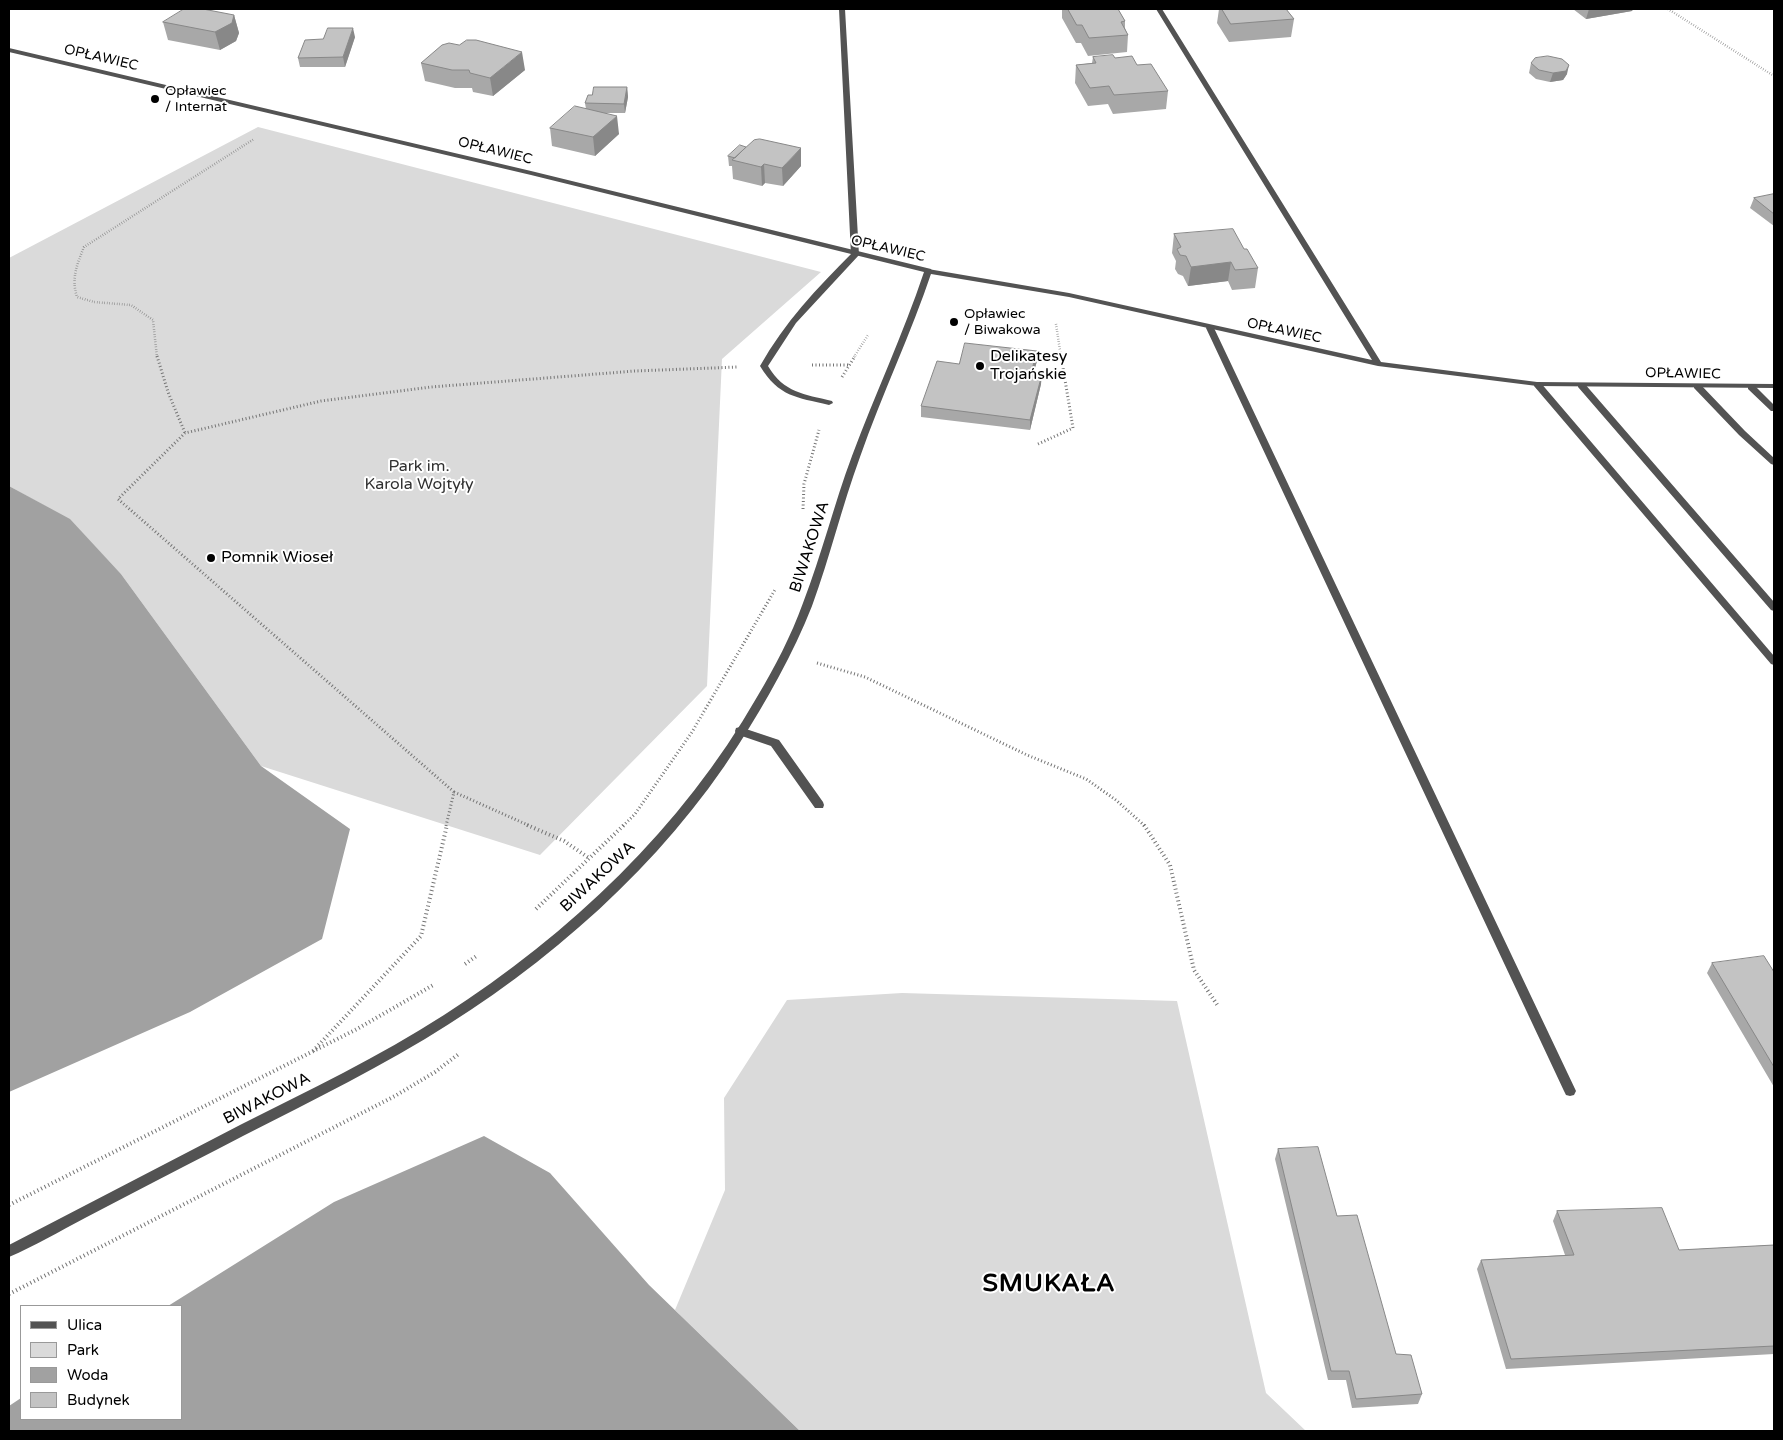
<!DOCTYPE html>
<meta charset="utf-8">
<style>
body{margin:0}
#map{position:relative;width:1783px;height:1440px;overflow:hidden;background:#fff;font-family:"Varela Round",sans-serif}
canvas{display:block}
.frame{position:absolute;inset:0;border:10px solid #000;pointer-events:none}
.legend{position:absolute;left:20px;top:1305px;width:162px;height:115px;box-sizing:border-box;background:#fff;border:1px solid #999;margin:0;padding:6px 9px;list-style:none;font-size:15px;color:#000}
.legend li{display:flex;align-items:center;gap:10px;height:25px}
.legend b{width:25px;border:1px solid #999}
</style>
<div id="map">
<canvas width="1783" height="1440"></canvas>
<div class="frame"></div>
<ul class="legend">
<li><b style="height:6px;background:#535353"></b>Ulica</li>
<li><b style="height:14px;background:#dadada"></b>Park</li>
<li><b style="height:14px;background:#a1a1a1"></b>Woda</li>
<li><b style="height:14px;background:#c3c3c3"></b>Budynek</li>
</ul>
</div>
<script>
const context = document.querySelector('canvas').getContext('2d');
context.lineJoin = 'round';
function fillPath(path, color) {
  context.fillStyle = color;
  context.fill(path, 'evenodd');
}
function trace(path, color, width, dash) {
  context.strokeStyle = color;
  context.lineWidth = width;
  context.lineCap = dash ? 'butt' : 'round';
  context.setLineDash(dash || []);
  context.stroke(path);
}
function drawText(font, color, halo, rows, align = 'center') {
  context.font = font + ' "Varela Round",sans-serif';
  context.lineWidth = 4;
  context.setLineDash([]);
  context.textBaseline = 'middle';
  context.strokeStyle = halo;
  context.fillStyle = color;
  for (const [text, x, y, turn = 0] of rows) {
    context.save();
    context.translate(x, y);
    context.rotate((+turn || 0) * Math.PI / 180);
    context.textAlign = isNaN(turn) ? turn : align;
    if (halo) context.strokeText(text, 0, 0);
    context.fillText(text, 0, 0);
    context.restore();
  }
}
fillPath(new Path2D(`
 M258,127L821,272L722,359L707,686L540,855L261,766L121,574L70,520L9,486V258Z
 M902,993L1177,1001L1266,1393L1306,1431H800L675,1310L725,1190L724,1098L787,1000Z`), '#dadada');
fillPath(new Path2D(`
 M9,486L70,519L121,574L261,766L350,829L322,939L190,1012L9,1092Z
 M484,1136L550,1173L649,1285L800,1431H9V1406L21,1398V1419H181V1306H168L334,1202Z`), '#a1a1a1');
trace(new Path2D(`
 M1668,9L1774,76
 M1056,324L1061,357
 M157,357L153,320L131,305L94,302L77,297C71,279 77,264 84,247L254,139
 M854,357L868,335`), '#757575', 2.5, [0.5, 2]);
trace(new Path2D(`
 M157,356L168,392L185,433
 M812,365H849
 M842,377L855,356
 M1038,444L1073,428L1061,356
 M803,509L804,484L819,430
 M817,663L865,677L1027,755L1086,779L1116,800L1145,826
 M454,792L530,826
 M446,826L454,792L118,499L185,433L321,401L431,387L635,371L738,367
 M623,826L635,814L692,732L776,588`), '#757575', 3, [1, 2.5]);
trace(new Path2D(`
 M527,825L564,841L589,858
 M1144,825L1170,865L1194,970L1218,1006
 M536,909L624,825
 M465,964L478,955
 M313,1051L421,936L447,825
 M9,1205L357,1029L435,984
 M9,1294L395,1096L435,1072L460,1053`), '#757575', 4, [1, 3]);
fillPath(new Path2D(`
 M852,253H855L859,255L796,323L768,366C784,393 804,394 832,401L833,403L829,405C796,397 779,397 760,366C784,323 817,288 852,253Z
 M1207,326H1210L1214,328L1576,1091L1574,1095L1570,1096L1566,1095L1564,1091L1206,328Z
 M1534,382H1540L1774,656V665L1771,664L1534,386Z
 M1578,383H1584L1774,602V611L1771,610L1578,387Z
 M1694,384H1700L1745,431L1774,458V465L1771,464L1739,435L1694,388Z
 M1748,385H1754L1774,405V411H1771L1748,389Z
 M740,727L779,740L823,802L824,805L823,808H815L771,746L736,734L735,731L736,728Z`), '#535353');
fillPath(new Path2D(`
 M839,9H845L859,255L855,257L851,255Z
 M1156,9H1162L1381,362L1537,382L1774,384V388L1537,386L1378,366L1069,297L925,273L924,271L928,269L1069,293L1372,360Z`), '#535353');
fillPath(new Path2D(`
 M9,48L531,171L931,269L932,271C911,334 882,394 860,457C842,506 830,557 812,606C793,654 767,700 739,744C662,865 548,965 425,1039C358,1079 287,1113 218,1149C173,1172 129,1195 85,1218C60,1231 35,1246 9,1257V1245C86,1205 163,1165 240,1125C309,1090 379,1057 444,1015C570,934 682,828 757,697C775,667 791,636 803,603C822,554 834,504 852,456C875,394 903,335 924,272L531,175L9,52Z`), '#535353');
fillPath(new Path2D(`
 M1062,9H1118L1125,21V28L1128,35L1127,52L1088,56L1081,43H1076L1062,18Z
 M1219,9H1286L1294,19L1291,37L1229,42L1217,23Z
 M1573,9H1633L1632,11L1586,19Z
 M234,15L239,33L236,41L220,50L168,40L163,22Z
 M355,37L345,67H300L298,58L323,39Z
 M1093,57L1115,58L1137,65L1168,91L1166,109L1113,114L1108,104L1088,106L1075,83L1076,65L1092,63Z
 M421,63L525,70L493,96L473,92L472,88H455L425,81Z
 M1531,63L1567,74L1563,80L1550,82L1536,79L1529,73Z
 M627,87L628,97L625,113H606L619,134L595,156L552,146L550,128L586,109L585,103L592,95Z
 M728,156L801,166L783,186L765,183L762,186L733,179L732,166H729Z
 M1774,194V226L1750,208L1754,198Z
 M1174,234L1244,249L1258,268L1255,288L1232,290L1228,281L1188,286L1183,276L1178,274L1175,269L1176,261L1172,253Z
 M1037,351V361L1033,373L1041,384L1030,430L921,417V406L959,364Z
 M1712,963L1774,972V1087L1707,973Z
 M1278,1149L1337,1216L1396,1354L1422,1394L1418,1404L1352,1408L1346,1380H1328L1275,1159Z
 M1557,1211L1679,1250L1774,1245V1354L1506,1369L1477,1269L1481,1260L1565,1255L1553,1221Z`), '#a8a8a8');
fillPath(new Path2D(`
 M1589,9H1633L1632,11L1586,19Z
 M234,15L239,33L236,41L220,50L215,32Z
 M353,28L355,37L345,67L343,57Z
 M522,52L525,70L493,96L490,78Z
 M1569,65L1567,74L1563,80L1550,82L1553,73Z
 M627,87L628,97L625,113L624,104Z
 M617,116L619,134L595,156L593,137Z
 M801,148V166L783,186L782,168Z
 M764,164L765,183L762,186L761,167Z
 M1231,262L1228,281L1188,286L1191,267Z
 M1037,351V361L1031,383V373Z
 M1042,374L1041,384L1030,430V420Z`), '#888');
const building = new Path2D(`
 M184,9H203L234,15L232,23L215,32L163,22Z
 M1068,9H1118L1125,21L1121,22L1128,35L1089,38L1082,25H1077Z
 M1222,9H1286L1294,19L1231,24Z
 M328,28H353L343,57L298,58L305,40L323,39Z
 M467,40H476L522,52L490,78L470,73L469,70H452L421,63L442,45L449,43L459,45Z
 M1113,55L1115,58L1132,56L1137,65L1151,64L1168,91L1114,95L1109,86L1090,88L1076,65L1096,63L1093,57Z
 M1548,56L1562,59L1569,65L1566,71L1553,73L1539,70L1531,63L1535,58Z
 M594,87H627L624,104L585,103L588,95H592Z
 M575,106L617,116L593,137L550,128Z
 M760,139L801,148L782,168L764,164L761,167L732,160L754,140Z
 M740,145L746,147L735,158L728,156Z
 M1774,194V214L1754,198Z
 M1233,229L1244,249H1247L1258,268L1235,270L1231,262L1191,267L1186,256L1180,255L1177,249L1181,247L1174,234Z
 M965,343L1037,351L1031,373L1042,374L1030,420L921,406L937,361L959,364Z
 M1764,956L1774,972V1067L1712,963Z
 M1318,1147L1337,1216L1357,1215L1396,1354L1411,1355L1422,1394L1356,1399L1349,1371H1331L1278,1149Z
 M1662,1208L1679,1250L1774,1245V1346L1511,1359L1481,1260L1574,1255L1557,1211Z`);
fillPath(building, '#c3c3c3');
trace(building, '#888', 1);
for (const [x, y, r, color] of [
 [155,99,5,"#000"],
 [954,322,5,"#000"],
 [980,366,5,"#000"],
 [211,558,5,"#000"]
]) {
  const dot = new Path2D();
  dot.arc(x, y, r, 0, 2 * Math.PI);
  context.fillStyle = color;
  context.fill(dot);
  trace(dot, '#fff', 2);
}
drawText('14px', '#000', '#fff', [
 ["OPŁAWIEC",101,58,13],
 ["OPŁAWIEC",495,151,14],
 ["OPŁAWIEC",888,249,13],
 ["OPŁAWIEC",1284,331,12],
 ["OPŁAWIEC",1683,374,1]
]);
drawText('14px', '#000', '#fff', [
 ["Opławiec",165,91],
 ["/ Internat",165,107],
 ["Opławiec",964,314],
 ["/ Biwakowa",964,330]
], 'left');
drawText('16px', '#000', '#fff', [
 ["Delikatesy",990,357],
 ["Trojańskie",990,375],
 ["Pomnik Wioseł",221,558]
], 'left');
drawText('16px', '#313131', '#fff', [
 ["Park im.",419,467],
 ["Karola Wojtyły",419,485]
]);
drawText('16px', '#000', '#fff', [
 ["BIWAKOWA",810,547,-72],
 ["BIWAKOWA",598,877,-43],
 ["BIWAKOWA",267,1099,-27]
]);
context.letterSpacing = '1px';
drawText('bold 25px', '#000', '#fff', [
 ["SMUKAŁA",1049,1284]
]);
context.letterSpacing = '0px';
</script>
